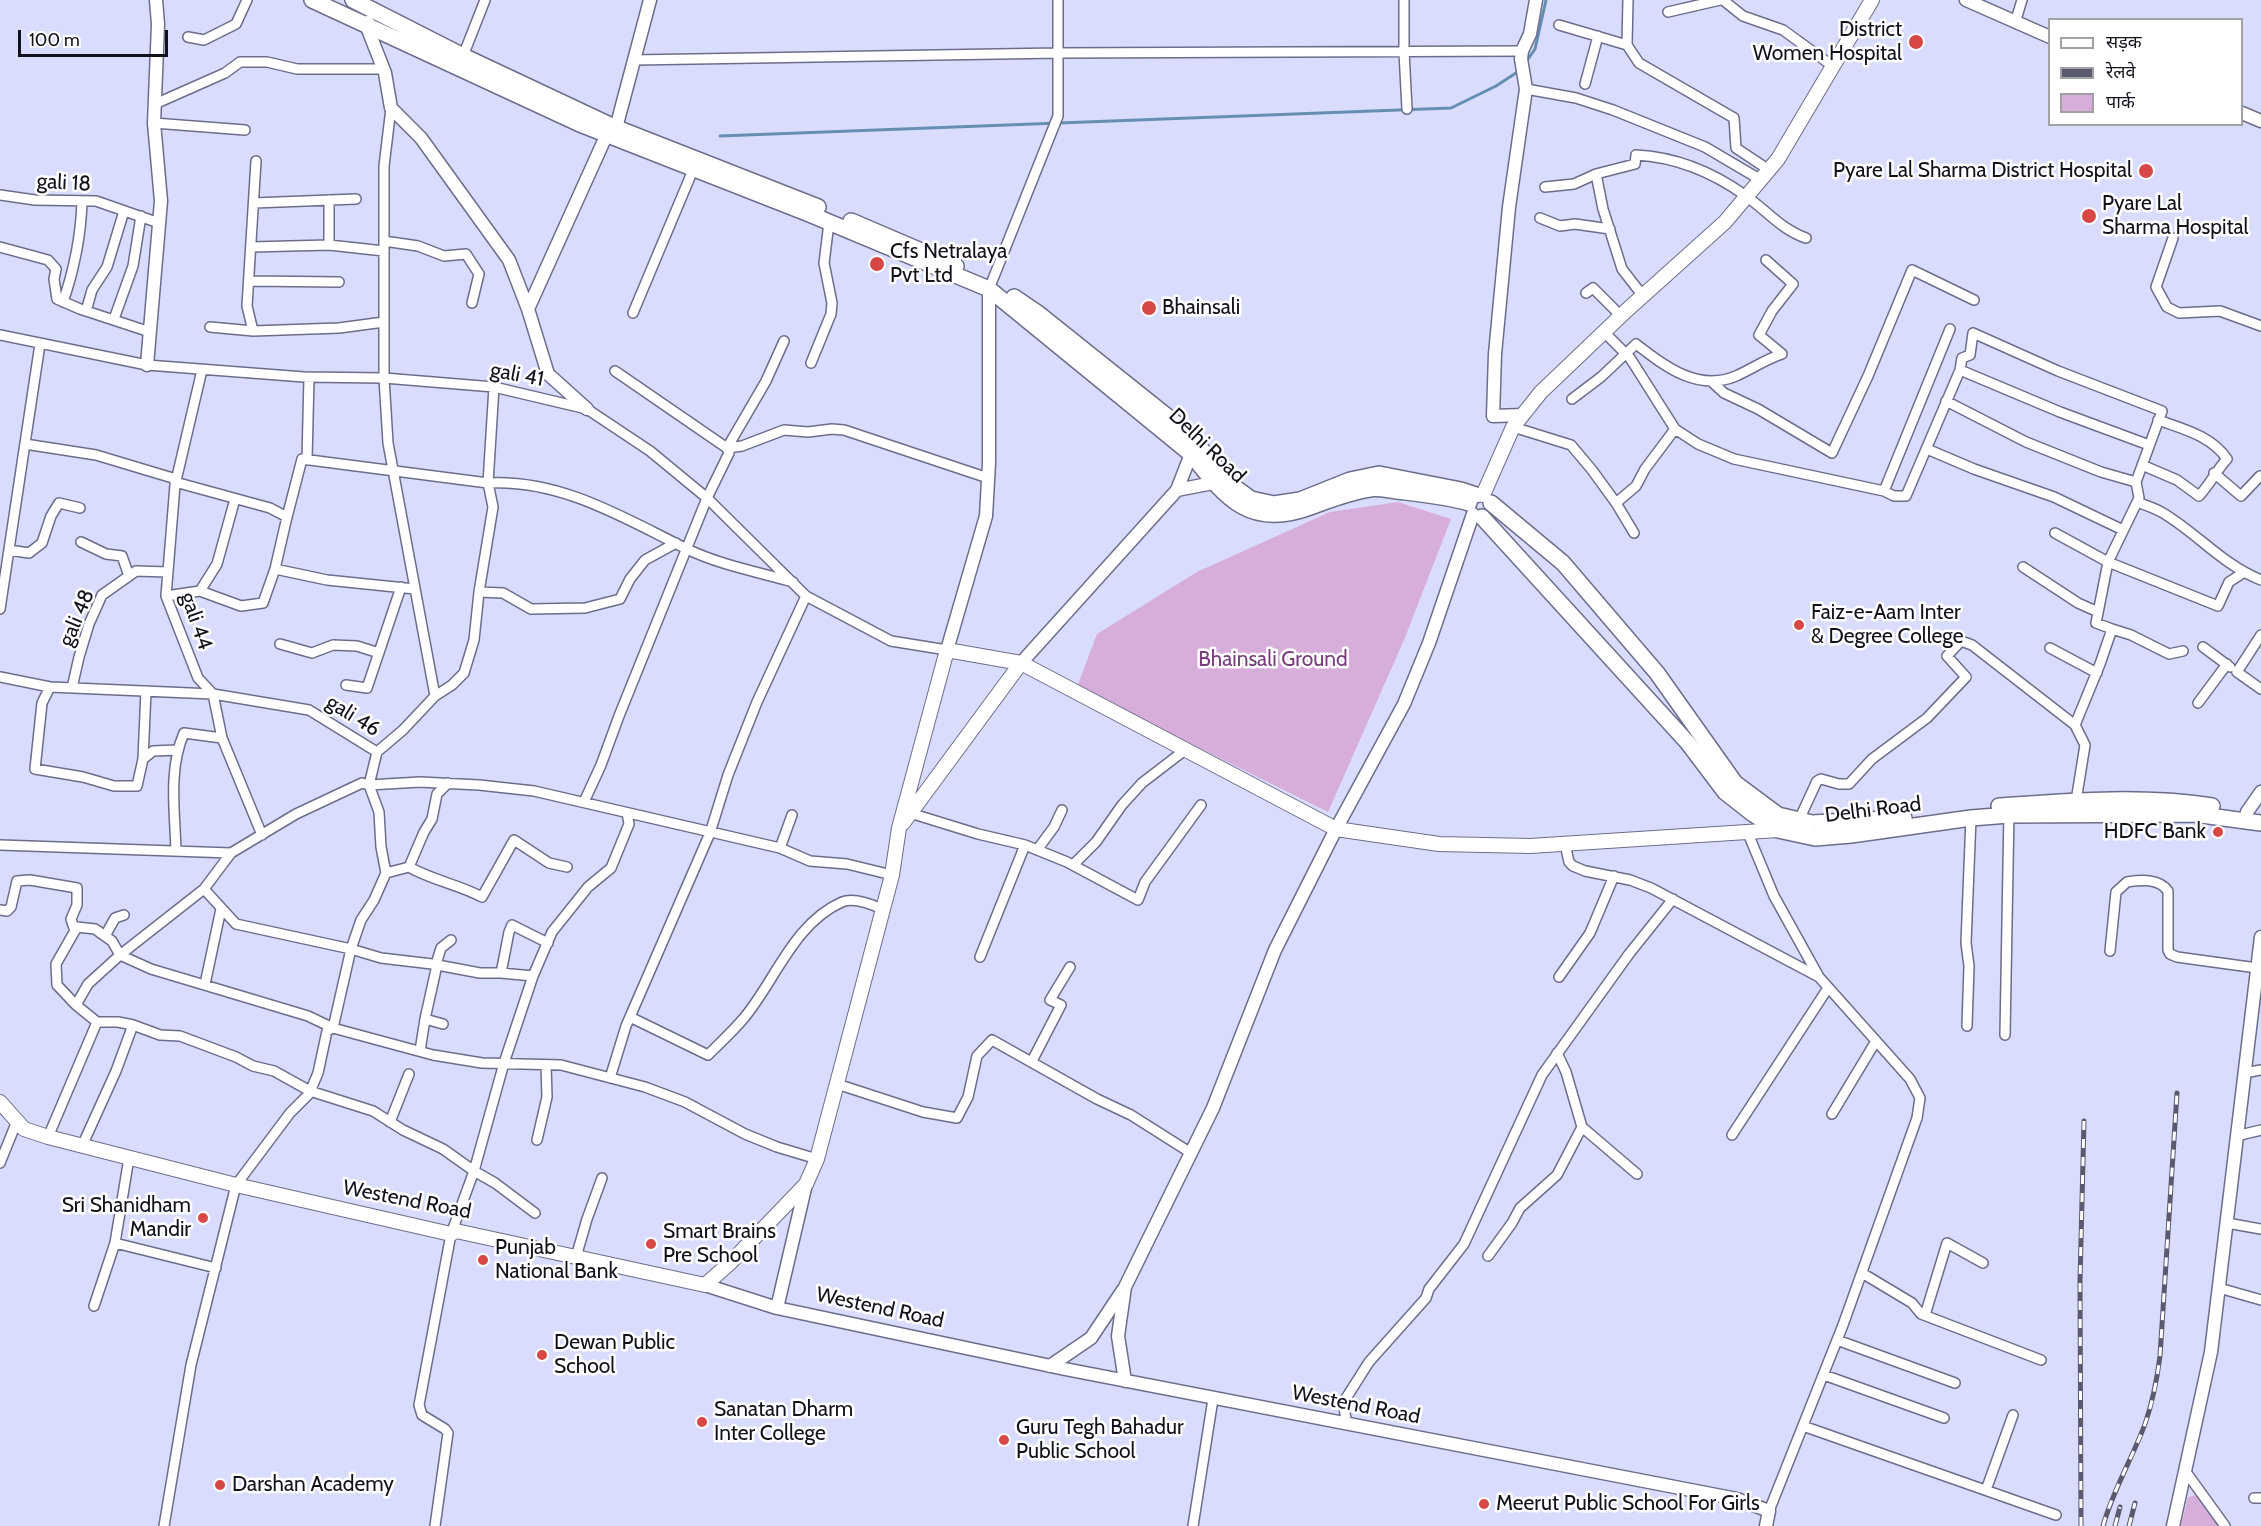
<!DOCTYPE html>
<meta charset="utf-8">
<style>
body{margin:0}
#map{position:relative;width:2261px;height:1526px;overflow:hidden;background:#dadcfe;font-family:Cabin,"Noto Sans Devanagari",sans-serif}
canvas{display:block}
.legend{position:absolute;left:2048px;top:18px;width:195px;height:108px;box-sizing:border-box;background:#fff;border:2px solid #a0a0a5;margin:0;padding:8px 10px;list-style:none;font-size:18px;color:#12121d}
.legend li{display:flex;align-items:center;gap:12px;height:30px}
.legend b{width:30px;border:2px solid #a0a0a5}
.scale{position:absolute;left:18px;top:30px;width:150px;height:27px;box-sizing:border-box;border:3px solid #12121d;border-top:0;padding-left:8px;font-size:18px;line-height:21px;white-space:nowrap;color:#12121d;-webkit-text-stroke:4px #fff;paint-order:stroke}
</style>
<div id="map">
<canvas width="2261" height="1526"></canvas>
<ul class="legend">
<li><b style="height:8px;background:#fff"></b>सड़क</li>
<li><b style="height:8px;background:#5a5a6e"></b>रेलवे</li>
<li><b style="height:16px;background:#d7adda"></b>पार्क</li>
</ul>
<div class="scale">100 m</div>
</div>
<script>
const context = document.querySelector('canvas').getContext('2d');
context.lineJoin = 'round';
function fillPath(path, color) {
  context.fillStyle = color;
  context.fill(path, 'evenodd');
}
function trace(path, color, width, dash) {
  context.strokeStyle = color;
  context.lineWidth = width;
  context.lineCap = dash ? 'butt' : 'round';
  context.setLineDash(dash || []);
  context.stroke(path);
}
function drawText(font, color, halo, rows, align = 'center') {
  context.font = font + ' Cabin,sans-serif';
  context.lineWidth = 5;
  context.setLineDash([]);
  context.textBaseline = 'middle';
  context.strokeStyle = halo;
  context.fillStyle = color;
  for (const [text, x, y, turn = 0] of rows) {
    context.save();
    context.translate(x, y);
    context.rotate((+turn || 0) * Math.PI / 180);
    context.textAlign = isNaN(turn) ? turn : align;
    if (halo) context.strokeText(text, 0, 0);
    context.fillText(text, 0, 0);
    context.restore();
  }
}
fillPath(new Path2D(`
 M1398,502L1451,519L1404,640L1328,812L1077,687L1097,634L1197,572L1330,512Z
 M2196,1495L2219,1526H2181L2188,1497Z`), '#d7adda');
trace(new Path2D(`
 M1526,62L1535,49L1546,0
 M720,136L1451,108L1496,86L1519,71`), '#658fb2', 3);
const minor = new Path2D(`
 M1404,0V52L1407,109
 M1628,0L1627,45L1639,63L1734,118L1736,148L1769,170
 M1723,0L1743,16L1783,30L1834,67
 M1668,12L1720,0
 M2015,23L2022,0
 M1559,25L1627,45
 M188,37L204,40L236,24L247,0
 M463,56L485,0
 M633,60L1058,53L1522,51
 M1585,84L1598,36
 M1526,89L1576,98L1613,110L1705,147L1761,180
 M155,104L225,73L240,62H267L297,69H384
 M154,123L245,130
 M256,161L247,306L253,331L339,328L384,322
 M1545,187L1574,184L1596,174
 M0,195L35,200L96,201L159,223
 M329,200V245
 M254,203L356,199
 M1540,218L1560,226L1575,224L1610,229
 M2173,238L2156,287L2167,307L2179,313L2220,311L2261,326
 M384,241L418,246L444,256L466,254L479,274L472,303
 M0,247L48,260L56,269L54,279L57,299L80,309L150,332
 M251,247L329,245L384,251
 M249,281L339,282
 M989,289L1058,116V0
 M1586,293L1593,288L1621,316
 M1643,296L1622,269L1603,209L1596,174L1635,164L1636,155C1676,157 1714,173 1746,196C1767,211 1782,230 1806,238
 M63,302C74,270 81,234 82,201
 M86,311L92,290L107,267L124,211
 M633,313L693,170
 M114,319L133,266L141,216
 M210,327L253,331
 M1604,332L1630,358L1675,429L1698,444L1734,459L1884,491L1950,329
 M0,335L147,365L304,377L384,378L494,387L587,409L650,451L707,498L806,596L891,641L947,650
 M811,363L831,314L832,303L824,263L829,223
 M202,370L175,485L166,596L198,678L213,694L222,738L262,835
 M1960,370L2060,412L2149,445
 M615,371L727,448L742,446L784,430L808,432L832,429L844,430L988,478
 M1712,382L1724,393L1758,409L1832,453L1868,376L1912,270L1974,300
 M1572,399L1601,377L1636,344C1666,367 1698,392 1736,376C1752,369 1766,359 1782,354L1759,335L1772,311L1793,284L1766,260
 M1946,401L2026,442L2101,472L2136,482
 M1513,427L1571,445L1592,470L1616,503L1636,486L1645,469L1675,429
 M25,444L96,455L176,479
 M1927,449L1974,469L2054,497L2123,530
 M307,460L309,377
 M2142,465L2177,480L2199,496C2210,484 2216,471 2227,459C2212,436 2183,429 2158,420
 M2214,473L2241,496L2260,476
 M1884,491L1894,496H1906L1960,370L1962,358L1970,355L1973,333L2058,371L2162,411L2136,482L2139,498L2108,562L2096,623L2112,629L2100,664L2075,725L2085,745L2076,801
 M2137,502C2145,505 2155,508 2163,513C2198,534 2223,565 2261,580
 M1616,503L1634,533
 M287,517L302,459L488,483C561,479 624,518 687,549C720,565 758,572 793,582
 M2055,533L2108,562L2218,606L2229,582L2243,573
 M81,542L106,554L122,556L129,576
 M9,550L29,553L42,543L51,516L59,503L80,508
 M2023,567L2078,603L2098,612
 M275,569L327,580L415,589
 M200,591L217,564L235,499
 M479,592L503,593L531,609L585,608L620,599L630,579L645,560L676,543
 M166,596L200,591L241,606L263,603L275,569L287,517L270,508L175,482
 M0,609L40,344
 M2112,629L2131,635L2169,654L2183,651
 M2261,635L2237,672L2261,689
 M280,644L312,653L333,645L357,646L379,653
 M2203,647L2230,667
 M2050,648L2097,673
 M0,677L50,687L213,694L309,710L377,752L369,785L362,783L296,814L231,853L0,845
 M346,685L367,688L401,587
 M50,687L42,703L35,769L83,777L114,786H137L143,759L153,751L177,750
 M72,688L79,657L89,624L102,595L136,571L168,572
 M435,696L452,685L464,673L474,640L479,592L493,507L488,483L494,387
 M2198,703L2227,664
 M377,752L403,730L435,696L388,443L384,378V166L391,108
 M143,759L146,691
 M584,802L601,765L619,716L707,498L729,453L727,448L766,381L784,341
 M910,813L978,834L1025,845L1067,862L1138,900L1145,882L1201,805
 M1799,820L1817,781L1821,779L1839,784H1849L1872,759L1927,718L1966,677L1947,656L1961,641L1972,645L2075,725
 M1747,831L1774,896L1819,977L1910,1079L1920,1098L1917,1118L1843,1325L1769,1511
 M1565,844L1569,862L1573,866L1585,871L1630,880L1651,888L1819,977
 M780,848L792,815
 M1037,850L1054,827L1062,810
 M176,851C175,813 168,769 184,733L222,738
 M1073,865L1096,842L1122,805L1142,783L1185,750
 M409,867C432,880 459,885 482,897L514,840L549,863L567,867
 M386,873L381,847L379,812L369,785L420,782L479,785L534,791L780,848L810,861L847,864L892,875
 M204,889L236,924L351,949L381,958L432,964L480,973H501L509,932L512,925L548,943
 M0,910L7,911L11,907L17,881L30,880L77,888V905L71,919L75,931
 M105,936L115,918L124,915
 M2110,951L2116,892L2127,882C2141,880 2159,878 2168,891V950L2170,954L2177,957L2257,968
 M980,957L1025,845
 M436,964L441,948L451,940
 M437,965L425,1019L443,1024
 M501,973L533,976
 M1559,977L1590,933L1614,876
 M205,984L221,909
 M76,1005L57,985L56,964L77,927L95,929L112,941L120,955L151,969L308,1016L333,1028L433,1055L482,1063L561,1065L645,1087L685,1102L745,1134L777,1147L817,1159
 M630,1017L708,1055C720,1043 733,1031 744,1018C775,981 794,923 842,902C854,897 871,904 882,909
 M97,1022H118L133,1025L160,1035L180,1036L236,1057L253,1066L274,1071L310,1091L373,1111L403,1130L443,1149L474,1171L495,1183L535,1213
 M1967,1026L1969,966L1966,943L1971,818
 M2005,1035L2009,811
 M420,1051L425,1019
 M1557,1053L1566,1072L1582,1127L1637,1174
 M1032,1061L1061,1005L1050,1000L1070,967
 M2244,1073L2261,1070
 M610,1078L626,1026L710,833L728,775L757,702L806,596
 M837,1084L923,1112L957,1118L968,1097L977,1056L992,1040L1097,1099L1131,1115L1191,1153
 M1832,1114L1876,1041
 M390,1122L409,1074
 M1732,1135L1828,988
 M2236,1136L2261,1130
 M48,1137L97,1022L76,1005L88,984L120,955L204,889L231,853
 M537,1140L547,1097L546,1065
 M82,1146L116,1071L133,1025
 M0,1163L17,1121
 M2227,1223L2261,1229
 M115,1243L216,1268
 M1488,1256L1512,1223L1520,1208L1557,1175L1582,1127
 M576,1257L587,1219L602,1178
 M1862,1273L1912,1303L1921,1314L2041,1360
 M2219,1288L2261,1300
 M94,1306L115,1243L129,1158
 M1925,1315L1947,1243L1983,1263
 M1837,1340L1955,1383
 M1824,1375L1944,1418
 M1347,1424L1343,1403L1369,1362L1426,1298L1429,1289L1464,1244L1542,1075L1629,954L1673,899
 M1803,1426L2056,1515
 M2186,1472L2225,1526
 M1986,1490L2013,1415
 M2254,1498H2261
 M164,1526L191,1365L236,1185L290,1113L309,1094L318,1073L327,1031L333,1028L351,949L361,920L374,900L386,873L409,867L424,832L432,819L437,794L448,783
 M435,1526L448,1433L445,1429L422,1415L419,1405L451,1234L474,1171L504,1063L533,976L552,932L588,887L611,868L629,824L627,813
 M1193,1526L1213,1399`);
const tertiary = new Path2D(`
 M1966,0L2050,37
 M368,22L367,27L385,73L391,108L421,138L509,260L528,309
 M2242,113L2261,121
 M616,128L650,0
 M147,365L161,201L154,123L158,24L156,0
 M587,409L548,374L528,309L607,134
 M1523,415L1493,416L1495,354L1509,207L1526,89L1521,59L1522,51L1530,34L1536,0
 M1177,490L1213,483L1219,478
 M947,650L986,516L989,463V289
 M1021,663L1177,490L1191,454L1196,450
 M2245,821L2247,812L2261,792
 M705,1285L777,1308L1065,1369L1737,1499L1769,1511L1766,1526
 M777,1308L806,1184
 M1050,1366L1091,1338L1123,1290
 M1125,1381L1118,1336L1125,1287L1213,1108L1275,950L1336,829L1404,704L1429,643L1473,514
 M2173,1526L2211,1352L2261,937`);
const secondary = new Path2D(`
 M1483,495L1513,427L1541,392L1627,310L1725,222L1778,159L1872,0
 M903,823L1021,663
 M0,1102L24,1129L48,1137L236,1185L451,1234L456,1231L705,1285L730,1263L806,1184L817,1159L892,875L899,828L947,650L1021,663L1336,829L1439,844L1530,846L1778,830V826`);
const primary = new Path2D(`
 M312,0L580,124L807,213L989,289L1191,454C1227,500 1251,530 1313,506C1332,499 1349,492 1370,489C1378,487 1388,490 1397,491C1422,494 1445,496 1469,503
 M353,0L463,56L614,127L818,207
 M851,221L956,266
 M1014,297L1039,314L1188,433L1229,483L1251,499L1274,504L1300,500L1350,480L1379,474L1461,490L1476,495
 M1491,503L1563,563L1657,673L1735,783L1778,815L1812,823L1904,818
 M1482,517L1688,743L1725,792L1753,814L1778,830L1815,838L1851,835L1971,818L2009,815L2194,814L2261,823
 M1999,806C2070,801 2142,795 2212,806`);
trace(minor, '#6c6d8b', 12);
trace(tertiary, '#6c6d8b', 15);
trace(secondary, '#6c6d8b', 16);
trace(primary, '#6c6d8b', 18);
trace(minor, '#fff', 9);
trace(tertiary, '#fff', 12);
trace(secondary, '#fff', 14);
trace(primary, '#fff', 15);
const rail = new Path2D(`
 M2081,1526L2080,1281L2084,1121
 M2103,1526C2113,1490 2132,1459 2145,1424C2153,1401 2157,1379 2160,1356L2177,1093
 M2115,1526L2120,1507
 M2129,1526L2135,1503`);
trace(rail, '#5a5a6e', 5);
trace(rail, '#fff', 3, [9]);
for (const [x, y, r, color] of [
 [1916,42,8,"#d64745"],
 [2146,171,8,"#d64745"],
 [2089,216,8,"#d64745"],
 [877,264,8,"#d64745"],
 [1149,308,8,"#d64745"],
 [1799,625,6,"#d64745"],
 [2218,832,6,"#d64745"],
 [203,1218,6,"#d64745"],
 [651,1244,6,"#d64745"],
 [483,1260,6,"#d64745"],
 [542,1355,6,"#d64745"],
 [702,1422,6,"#d64745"],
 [1004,1440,6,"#d64745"],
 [220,1485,6,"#d64745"],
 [1484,1504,6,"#d64745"]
]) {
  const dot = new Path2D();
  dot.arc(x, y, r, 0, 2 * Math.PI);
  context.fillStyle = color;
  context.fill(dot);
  trace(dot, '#fff', 2);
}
drawText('21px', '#12121d', '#fff', [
 ["District",1902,30,"right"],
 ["Women Hospital",1902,54,"right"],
 ["Pyare Lal Sharma District Hospital",2132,171,"right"],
 ["Pyare Lal",2102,204],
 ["Sharma Hospital",2102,228],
 ["Cfs Netralaya",890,252],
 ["Pvt Ltd",890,276],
 ["Bhainsali",1162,308],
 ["Faiz-e-Aam Inter",1811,613],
 ["& Degree College",1811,637],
 ["HDFC Bank",2206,832,"right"],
 ["Sri Shanidham",191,1206,"right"],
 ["Mandir",191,1230,"right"],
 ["Smart Brains",663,1232],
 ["Pre School",663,1256],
 ["Punjab",495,1248],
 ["National Bank",495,1272],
 ["Dewan Public",554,1343],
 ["School",554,1367],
 ["Sanatan Dharm",714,1410],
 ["Inter College",714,1434],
 ["Guru Tegh Bahadur",1016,1428],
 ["Public School",1016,1452],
 ["Darshan Academy",232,1485],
 ["Meerut Public School For Girls",1496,1504]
], 'left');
drawText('21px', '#12121d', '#fff', [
 ["gali 18",64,183,3],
 ["gali 41",517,375,11],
 ["Delhi Road",1207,446,44],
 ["gali 48",77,618,-67],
 ["gali 44",196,621,71],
 ["gali 46",353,716,32],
 ["Delhi Road",1873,810,-7],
 ["Westend Road",407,1200,11],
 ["Westend Road",880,1308,12],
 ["Westend Road",1356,1405,11]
]);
drawText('21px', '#783d7d', '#fff', [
 ["Bhainsali Ground",1273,660]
]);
</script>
